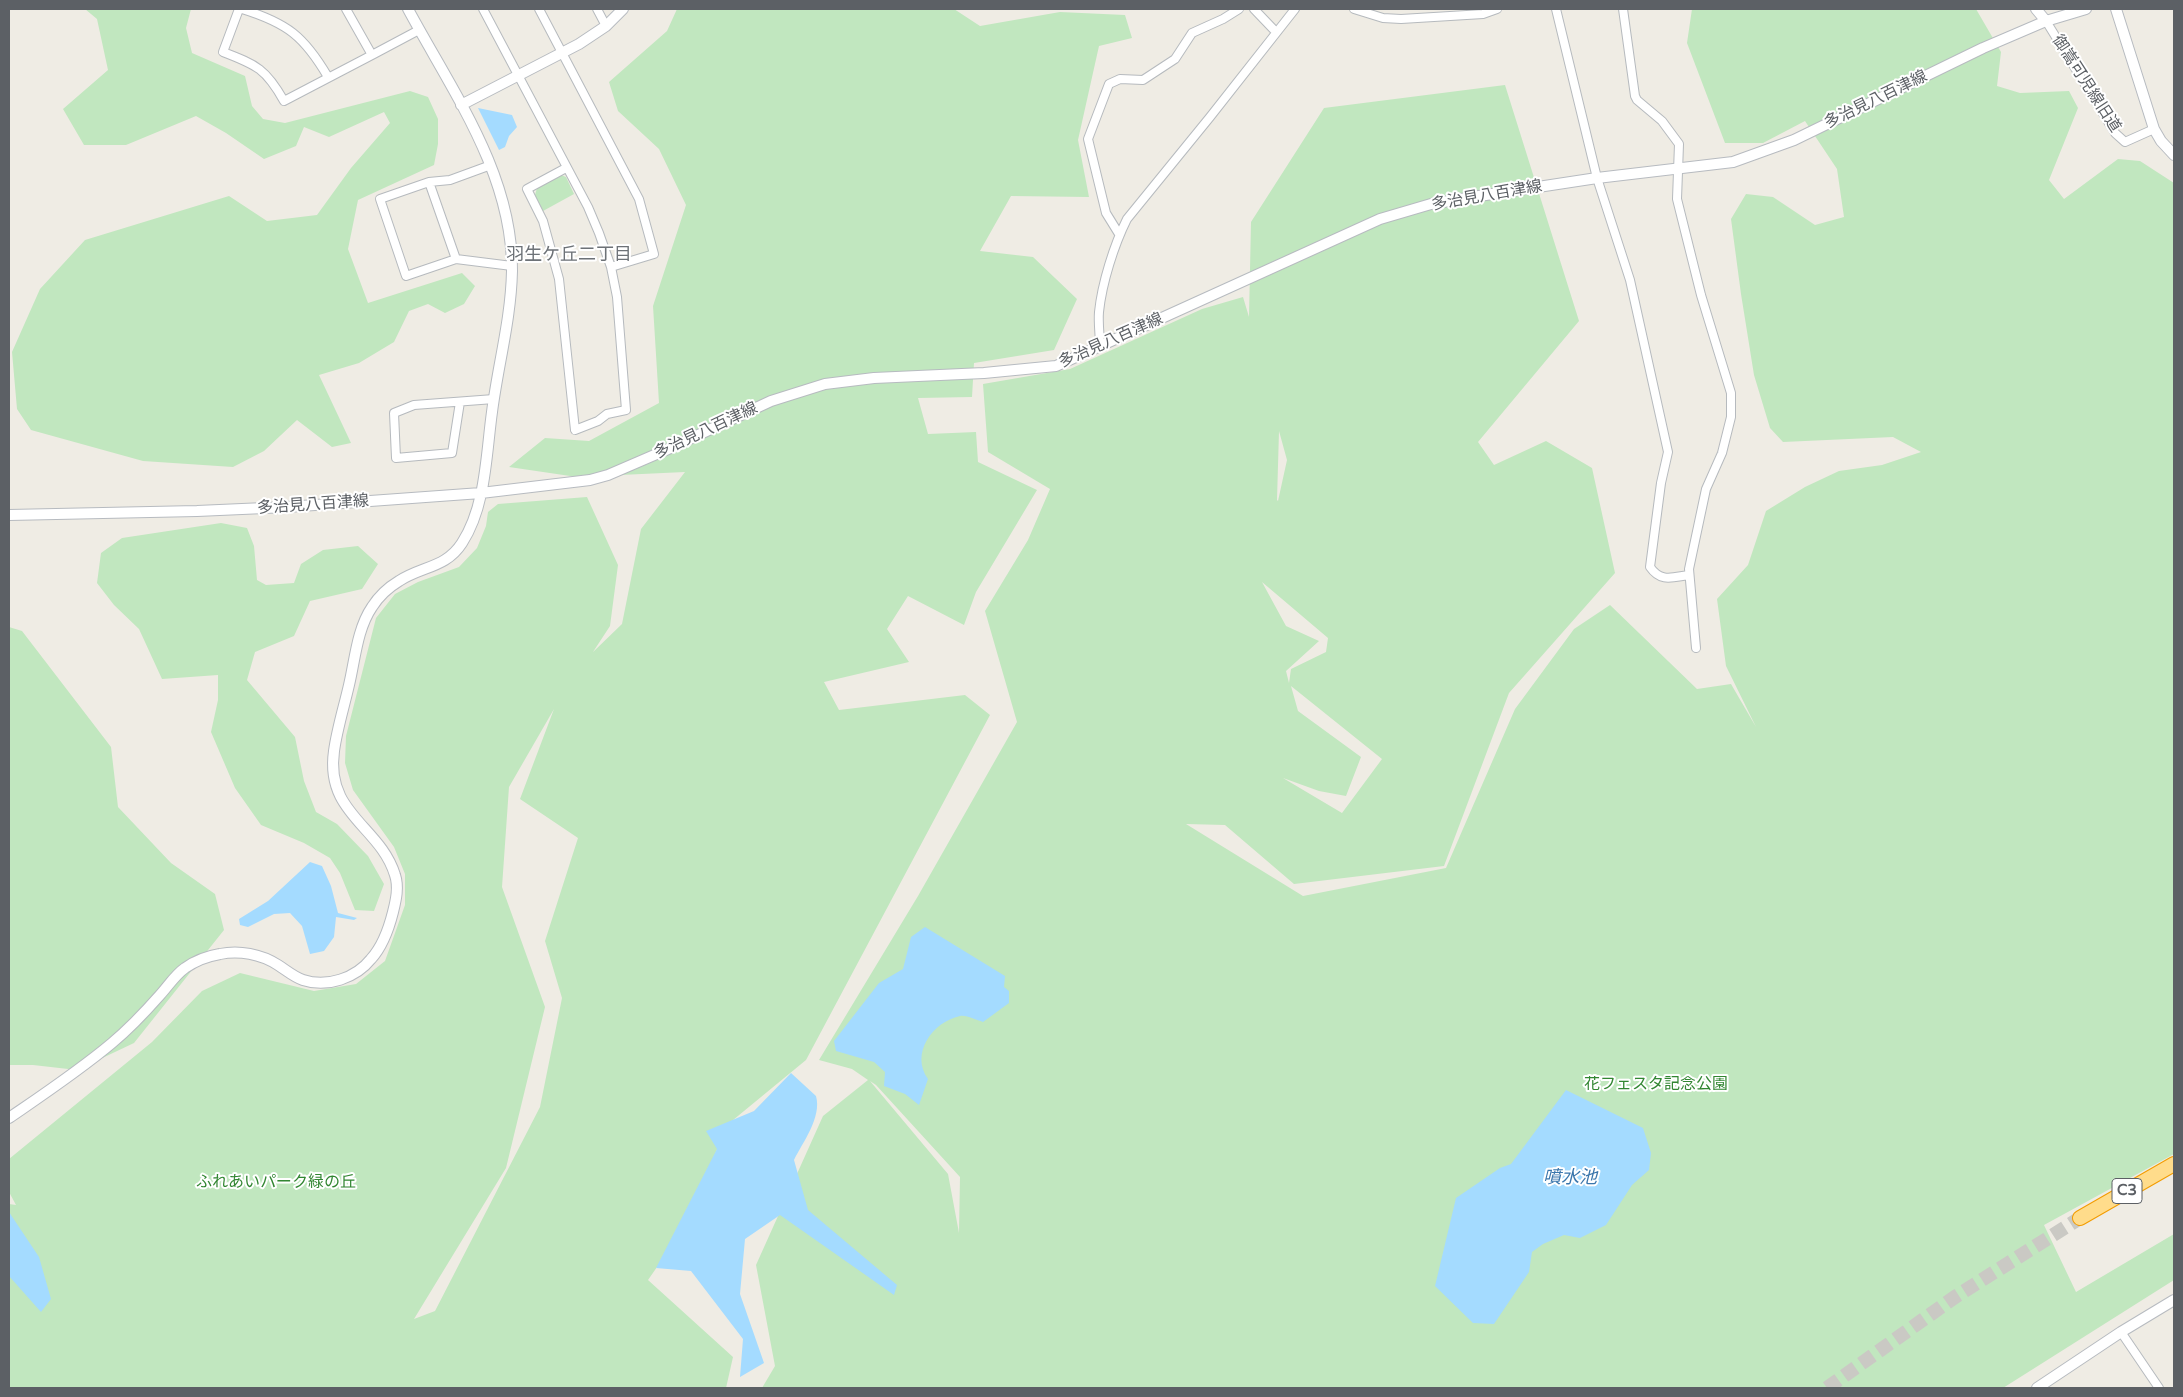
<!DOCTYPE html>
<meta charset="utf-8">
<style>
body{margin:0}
#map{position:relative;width:2183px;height:1397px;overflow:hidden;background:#efece4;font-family:"Varela Round",sans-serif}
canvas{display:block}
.frame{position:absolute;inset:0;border:10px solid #5c6065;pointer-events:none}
</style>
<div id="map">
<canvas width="2183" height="1397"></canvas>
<div class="frame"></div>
</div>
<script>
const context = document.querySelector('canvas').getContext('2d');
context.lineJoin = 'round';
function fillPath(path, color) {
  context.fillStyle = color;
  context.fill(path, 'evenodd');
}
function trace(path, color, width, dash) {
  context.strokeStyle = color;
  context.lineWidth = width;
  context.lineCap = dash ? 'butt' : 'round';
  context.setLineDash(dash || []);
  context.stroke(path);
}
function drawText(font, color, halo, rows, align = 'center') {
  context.font = font + ' "Varela Round","Noto Sans JP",sans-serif';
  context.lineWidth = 4;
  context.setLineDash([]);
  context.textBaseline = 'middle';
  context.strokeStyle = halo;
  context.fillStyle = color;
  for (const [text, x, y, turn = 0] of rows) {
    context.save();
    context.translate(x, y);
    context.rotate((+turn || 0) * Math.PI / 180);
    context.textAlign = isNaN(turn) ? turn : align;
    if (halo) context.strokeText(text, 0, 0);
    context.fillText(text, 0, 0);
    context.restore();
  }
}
fillPath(new Path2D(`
 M85,9H191L186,28L192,53L245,76L252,106L263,119L285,123L410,91L428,97L438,119V144L434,165L358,200L348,249L368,303L462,273L475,286L464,304L445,313L428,304L409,311L394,342L359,363L319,375L351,443L332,447L297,420L264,451L233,467L143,461L31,430L17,409L12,352L40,289L85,240L229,196L267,221L317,215L351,168L390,123L384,112L329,137L304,127L296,146L264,159L226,133L196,116L126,145H84L63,109L108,70L97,19Z
 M677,9H954L980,26L1060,12L1125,15L1132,38L1099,46L1078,140L1089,197L1011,196L980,251L1033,257L1077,299L1054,350L974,363L972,397L918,398L928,434L976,432L978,462L1037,490L976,592L964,625L908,596L887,629L909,662L824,682L839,710L965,695L990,715L806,1060L727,1125L687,1224L648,1280L733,1357L726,1388H9V1204L16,1205L9,1192V1159L152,1042L202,991L240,973L314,991L356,984L385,961L405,905V874L394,847L353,790L345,763L346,736L376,618L395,594L418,582L459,567L477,548L486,526L488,512L498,504L587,497L618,565L610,626L593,652L622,624L641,529L685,472L577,477L509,467L545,438L589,441L659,403L653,306L686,205L659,149L618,111L609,82L667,31ZM554,709L520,799L578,838L545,941L562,998L540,1107L435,1311L414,1319L506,1168L545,1007L502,887L509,787Z
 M1692,9H1976L2001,52L1997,86L2020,93L2069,91L2078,108L2049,180L2064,199L2118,159L2140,161L2174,183V1154L2044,1225L2076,1292L2174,1234V1280L2003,1388H762L775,1366L756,1265L823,1116L868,1080L852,1069L819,1060L918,896L1017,722L985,611L1028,540L1050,489L988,452L983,384L1070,369L1202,309L1243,297L1249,317L1251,222L1324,108L1505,85L1579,321L1478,442L1494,465L1546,441L1592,468L1615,573L1509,693L1444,866L1294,884L1225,825L1186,824L1303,896L1446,868L1515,709L1574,629L1610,605L1697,689L1731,684L1756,727L1726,666L1717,599L1748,565L1766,511L1805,487L1839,471L1882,465L1921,452L1893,437L1783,442L1770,428L1754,375L1741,294L1731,219L1746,194L1773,197L1815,225L1844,217L1837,169L1805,121L1763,143H1725L1687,43ZM1279,431L1287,460L1278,501L1277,500ZM1262,582L1328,638L1326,652L1291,669L1289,683L1286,671L1319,641L1286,626ZM1291,686L1382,759L1342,813L1283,778L1319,791L1346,796L1361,757L1298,711ZM870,1081L876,1085L960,1177L959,1233L948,1174Z
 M561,175L566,177L574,194L543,211L535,195L537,188Z
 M221,523L247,528L254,546L257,580L266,585L294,583L301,564L323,550L358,546L378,564L362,589L310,601L294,636L255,652L247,680L295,737L304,781L316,812L337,824L368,856L384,884L374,911L355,910L340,873L330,858L304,843L261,825L235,788L211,732L218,700V675L162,679L139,629L114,605L97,583L101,553L122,538Z
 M9,627L22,631L111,747L118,807L171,863L215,894L224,930L134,1043L77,1070L33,1065H9Z`), '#c1e7bf');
fillPath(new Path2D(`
 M478,108L512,115L517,127L509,136L505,147L499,150Z
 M310,862L322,866L331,886L338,913L357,918L354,920L336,917L334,937L324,951L310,954L302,926L290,913L274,914L248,927L240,925L239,919L268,901Z
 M925,927L1005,976L1004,987L1009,991V1003L983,1022C976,1020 967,1015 960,1016C932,1022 910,1054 928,1079L919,1105L905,1094L884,1086L885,1072L874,1062L836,1051L834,1041L879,983L903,969L911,937Z
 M791,1073L816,1096C822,1117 803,1142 794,1160L808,1210L897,1285L894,1295L780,1215L745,1239L740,1294L764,1363L740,1377L743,1339L691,1271L656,1268L717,1149L706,1131L754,1111Z
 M1566,1090L1643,1128L1651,1153L1649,1170L1632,1185L1606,1225L1580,1238L1564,1235L1543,1244L1532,1252L1529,1272L1494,1324L1473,1323L1435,1286L1456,1198L1500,1168L1511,1164Z
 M9,1212L39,1257L51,1299L41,1312L9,1276Z`), '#a4dbff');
trace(new Path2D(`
 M1827,1388L1955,1297L2080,1218`), '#cac9c4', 14, [14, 7]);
const street = new Path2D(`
 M239,9L223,52C257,65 266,69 284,101L372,55L346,9
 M242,9C287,23 304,36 328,77
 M483,9L588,207L599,233L611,267L617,297L626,410L607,414L598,421L575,430L559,279L543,221L527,189L566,168
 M539,9L639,199L654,254L611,267
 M597,9L606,26
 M1254,9L1276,32
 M1354,9L1383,18L1401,19L1483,14L1497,9
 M1556,9L1597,178L1630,280L1668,452L1661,483L1650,567C1661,583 1673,577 1689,575
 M1623,9L1635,96L1637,100L1662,121L1679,144L1677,199L1701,295L1731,393V417L1722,453L1706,489L1689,569L1696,648
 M2046,21L2115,133L2125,142L2154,129
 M372,55L419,30
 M491,165L450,180L429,182L380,199L406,276L456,259L512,266
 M429,182L456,259
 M1119,234L1106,213L1088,139L1109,84L1120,79L1143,80L1175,59L1192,33L1223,19L1239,9
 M1100,347C1100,335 1098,323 1099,312C1102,283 1114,245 1127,219L1210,117L1295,9
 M460,402L452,453L396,458L394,413L414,405L494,399
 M2121,1332L2159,1388`);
const secondary = new Path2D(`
 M2036,9L2046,21
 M2116,9L2154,129L2161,141L2174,155
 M461,105L579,44L606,26L623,9
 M9,515L197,511L287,507L481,493L590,480L608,475L666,450L771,401L825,384L874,378L984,373L1056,366L1380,219L1431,204L1479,196L1597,178L1733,162L1794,140L1983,48L2046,21L2086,9
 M9,1118C44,1094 80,1070 112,1043C130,1028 145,1012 160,995C168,986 176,974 185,968C195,961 208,956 220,954C239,950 261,954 278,965C286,970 294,977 303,980C327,988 356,978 371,959C382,947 389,928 393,912C396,900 399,887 395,875C380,826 325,814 334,751C337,729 344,707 349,685C355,660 357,629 372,607C379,596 389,587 399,581C422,566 446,568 462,543C486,506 486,455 492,412C498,365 511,319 512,271C513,174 452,91 408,9
 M2037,1388L2121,1332L2174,1300`);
const highway = new Path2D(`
 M2080,1218L2174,1164`);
trace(street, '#b6babe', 10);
trace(secondary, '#b7bbc0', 12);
trace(highway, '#f39c00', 16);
trace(street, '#fff', 8);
trace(secondary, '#fff', 10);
trace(highway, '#ffdc8b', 14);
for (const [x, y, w] of [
 [2127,1191,30]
]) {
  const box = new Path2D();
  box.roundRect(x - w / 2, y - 12.5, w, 25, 4);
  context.fillStyle = '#fff';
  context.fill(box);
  trace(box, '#5c6065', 1);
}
drawText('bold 15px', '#5c6065', null, [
 ["C3",2127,1191]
]);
drawText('16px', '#5c6065', '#fff', [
 ["御嵩可児線旧道",2086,84,57],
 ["多治見八百津線",1876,100,-26],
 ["多治見八百津線",1487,196,-10],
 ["多治見八百津線",1111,341,-24],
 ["多治見八百津線",706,431,-25],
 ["多治見八百津線",313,505,-4]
]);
drawText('16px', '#328632', '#fff', [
 ["花フェスタ記念公園",1656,1085],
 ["ふれあいパーク緑の丘",276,1183]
]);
drawText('18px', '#6d7277', '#fff', [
 ["羽生ケ丘二丁目",569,255]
]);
drawText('italic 18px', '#3a76ac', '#fff', [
 ["噴水池",1570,1178]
]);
</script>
